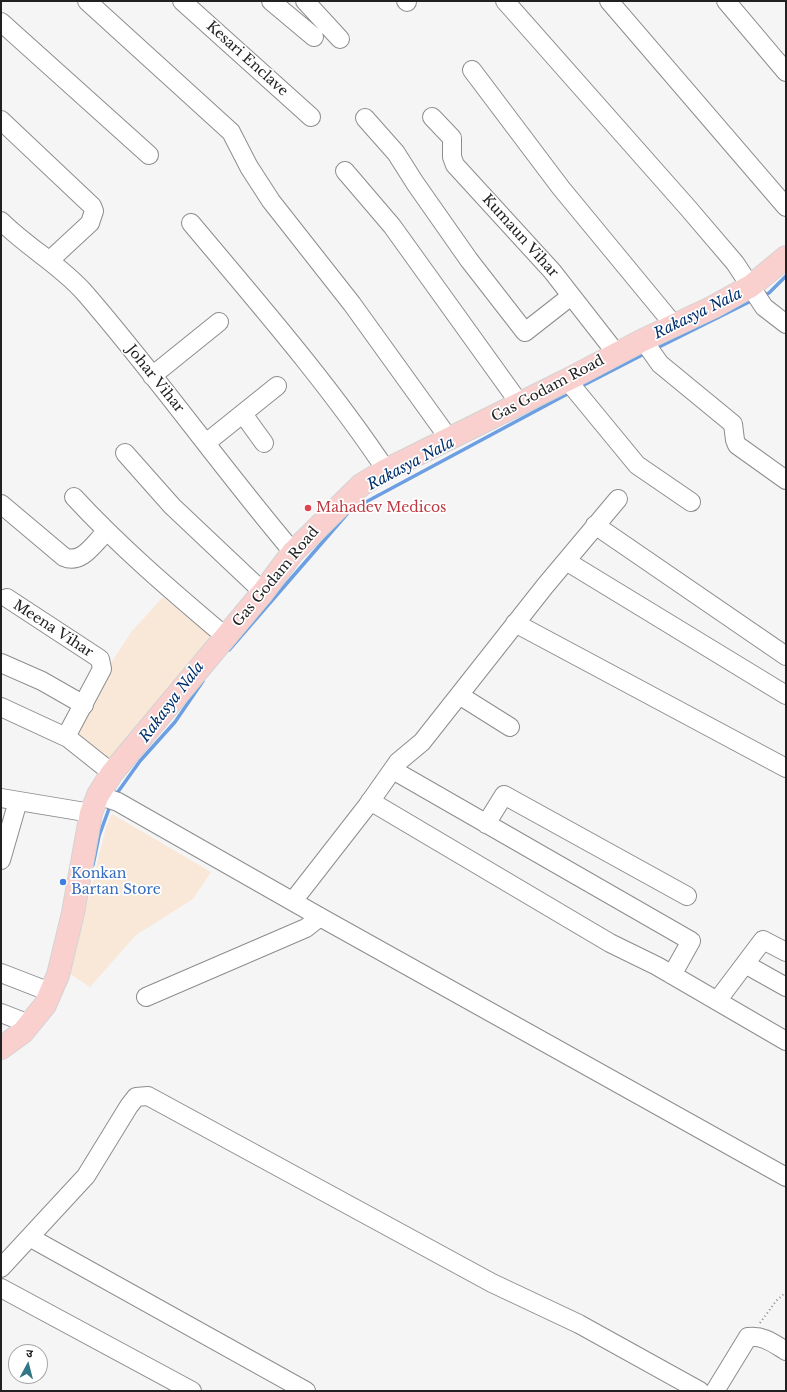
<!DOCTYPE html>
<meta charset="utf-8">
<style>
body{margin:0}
#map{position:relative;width:787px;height:1392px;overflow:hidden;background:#f5f5f6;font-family:"Libre Baskerville","Noto Sans Devanagari",serif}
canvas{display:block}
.frame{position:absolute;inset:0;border:2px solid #212122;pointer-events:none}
.north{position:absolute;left:8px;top:1344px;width:40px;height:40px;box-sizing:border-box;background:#fff;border:1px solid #a6a6a7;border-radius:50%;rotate:7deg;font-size:11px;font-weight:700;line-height:16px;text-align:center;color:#212122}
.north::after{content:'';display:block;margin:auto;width:14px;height:18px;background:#327785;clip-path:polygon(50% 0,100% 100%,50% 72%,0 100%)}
</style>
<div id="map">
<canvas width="787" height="1392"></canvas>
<div class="frame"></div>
<div class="north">उ</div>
</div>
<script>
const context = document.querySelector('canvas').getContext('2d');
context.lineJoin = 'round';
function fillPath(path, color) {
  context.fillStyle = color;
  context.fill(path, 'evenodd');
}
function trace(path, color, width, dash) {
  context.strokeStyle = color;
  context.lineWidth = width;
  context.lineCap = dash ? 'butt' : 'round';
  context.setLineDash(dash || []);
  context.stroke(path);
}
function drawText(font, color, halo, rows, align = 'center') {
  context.font = font + ' "Libre Baskerville",serif';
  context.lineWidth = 3.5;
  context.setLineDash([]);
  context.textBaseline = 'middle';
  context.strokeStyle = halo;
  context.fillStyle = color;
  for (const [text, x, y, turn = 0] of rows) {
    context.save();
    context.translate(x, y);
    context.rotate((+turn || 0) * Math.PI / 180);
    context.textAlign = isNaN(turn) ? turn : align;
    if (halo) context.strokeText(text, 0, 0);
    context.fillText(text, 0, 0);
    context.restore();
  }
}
fillPath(new Path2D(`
 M163,597L213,638L111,765L74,740L105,672L132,631Z
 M112,814L211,872L193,899L136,935L90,987L70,974L106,827Z`), '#f9e8d7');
trace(new Path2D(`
 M762,296L769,293L786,276
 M655,349L753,300
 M580,387L646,353
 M351,510L571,392
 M229,650L347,514
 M115,796L140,761L175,722L203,681
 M93,865L99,836L110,806`), '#6c9ee2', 3.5);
const minor = new Path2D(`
 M87,1L231,132L249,167L271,201L352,304L450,440
 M182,1L311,117
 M271,1L314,37
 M305,1L340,39
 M406,1L407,2
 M505,1L688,208L735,263L764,307L786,324
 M609,1L786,207
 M726,1L786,72
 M1,22L149,155
 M472,70L561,188L674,325
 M432,117L452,138V157L455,165L552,271L616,353
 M365,118L396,153L415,183L469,260L525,332L571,296
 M1,120L92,206L94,211L90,223L49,261
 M345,171L392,226L520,404
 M1,221C27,247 60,265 84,292C157,376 221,467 293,552
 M191,223C258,303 328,383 386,470
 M643,340L660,364L733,424L735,440L737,445L786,480
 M152,376L219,322
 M567,380L637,465L691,502
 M243,414L264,443
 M206,443L277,386
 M125,453L172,506L263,592
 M74,497C121,548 173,592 226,637
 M1,504L64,557C82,565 94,543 106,532
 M595,525L786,656
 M566,561L786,695
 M7,598L100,659L102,669L69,731L68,738L112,773
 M515,623L786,768
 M1,663L42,681L84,705
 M459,695L510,727
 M1,707L68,738
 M393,770L691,941L672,975
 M98,795L118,802L320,917L786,1177
 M1,798L91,813
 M370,801L610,943L657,966L786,1041
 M486,824L504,795L687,896
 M1,860L18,801
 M293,901L367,806L398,762L422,742L545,586L618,499
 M745,964L786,987
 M1,973L50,992
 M146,997L306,928L320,917
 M717,1001L763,940L786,952
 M1,1013L29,1024
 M31,1238L306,1391
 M1,1268L86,1176L129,1106L136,1097L148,1096L492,1283L579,1324L700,1391
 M1,1288L192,1391
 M715,1391L748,1337C763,1335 773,1343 786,1351`);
const major = new Path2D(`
 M1,1048L23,1032L45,1005L58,975L73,913L91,813L98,795L112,773L263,592L293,552L361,485L386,470L567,380L643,340L713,307L751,286L786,257`);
trace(minor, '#8c8d8e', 20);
trace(major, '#d3d3d3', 24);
trace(new Path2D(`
 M760,1323L776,1301L786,1292`), '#8c8c8d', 2, [1, 3]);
trace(minor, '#fff', 18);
trace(major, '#fad0cf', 22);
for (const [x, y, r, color] of [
 [308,508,4,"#e0444e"],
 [63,882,4,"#3f7fe0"]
]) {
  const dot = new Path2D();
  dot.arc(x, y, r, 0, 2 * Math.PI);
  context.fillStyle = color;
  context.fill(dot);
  trace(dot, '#fff', 1.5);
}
drawText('14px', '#212122', '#fff', [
 ["Kesari Enclave",247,59,42],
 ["Kumaun Vihar",520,236,48],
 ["Johar Vihar",155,379,51],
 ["Gas Godam Road",548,389,-28],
 ["Gas Godam Road",276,577,-50],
 ["Meena Vihar",53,629,33]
]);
drawText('14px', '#be3a42', '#fff', [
 ["Mahadev Medicos",316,508]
], 'left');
drawText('14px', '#366cbe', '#fff', [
 ["Konkan",71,874],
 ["Bartan Store",71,890]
], 'left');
drawText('italic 15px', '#00306c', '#fff', [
 ["Rakasya Nala",698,314,-26],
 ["Rakasya Nala",411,464,-28],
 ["Rakasya Nala",172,702,-53]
]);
</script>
